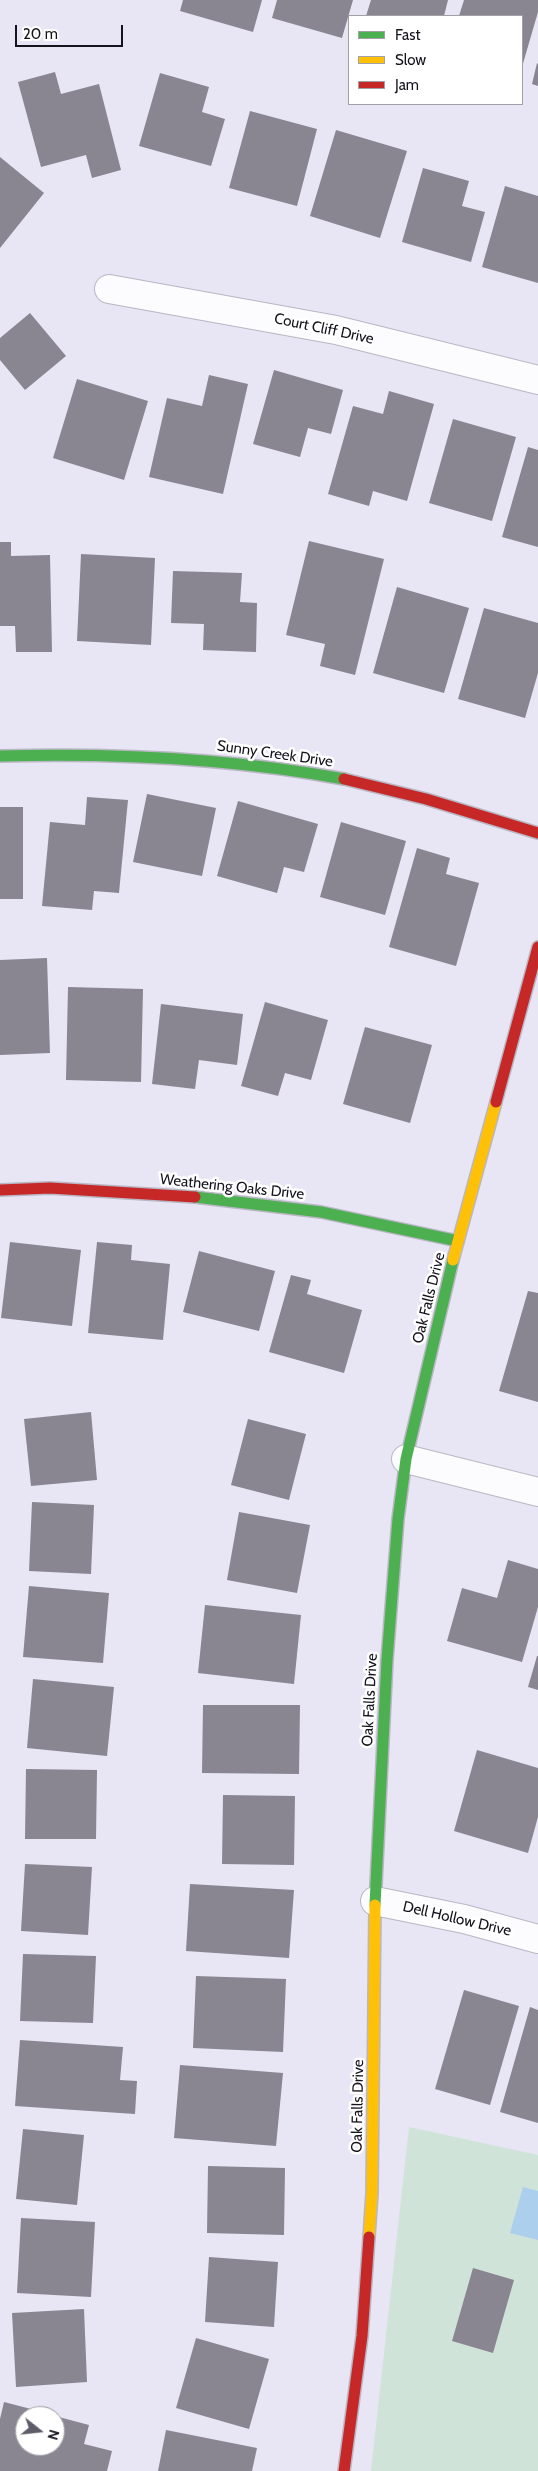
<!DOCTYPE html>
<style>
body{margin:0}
#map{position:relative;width:538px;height:2471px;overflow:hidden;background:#e8e5f5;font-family:Cabin,sans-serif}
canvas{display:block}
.legend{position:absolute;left:348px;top:15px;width:175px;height:90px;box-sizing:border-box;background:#fff;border:1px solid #a1a1a5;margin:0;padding:6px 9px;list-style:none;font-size:15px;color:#15131d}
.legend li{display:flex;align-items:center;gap:10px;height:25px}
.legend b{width:25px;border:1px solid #a1a1a5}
.north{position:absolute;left:15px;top:2406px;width:50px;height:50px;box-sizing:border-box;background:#fff;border:1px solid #a1a1a5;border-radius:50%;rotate:106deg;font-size:14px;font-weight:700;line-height:20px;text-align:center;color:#15131d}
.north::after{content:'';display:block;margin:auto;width:18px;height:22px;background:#5f5c69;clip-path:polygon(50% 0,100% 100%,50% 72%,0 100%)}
.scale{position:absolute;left:15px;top:25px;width:108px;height:22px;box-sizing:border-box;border:2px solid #15131d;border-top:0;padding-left:6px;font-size:15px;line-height:18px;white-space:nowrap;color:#15131d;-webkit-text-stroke:4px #fff;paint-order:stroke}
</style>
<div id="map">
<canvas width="538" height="2471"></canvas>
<ul class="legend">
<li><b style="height:6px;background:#4caf50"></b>Fast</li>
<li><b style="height:6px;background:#ffc107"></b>Slow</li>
<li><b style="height:6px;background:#c62828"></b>Jam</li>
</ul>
<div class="north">N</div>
<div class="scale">20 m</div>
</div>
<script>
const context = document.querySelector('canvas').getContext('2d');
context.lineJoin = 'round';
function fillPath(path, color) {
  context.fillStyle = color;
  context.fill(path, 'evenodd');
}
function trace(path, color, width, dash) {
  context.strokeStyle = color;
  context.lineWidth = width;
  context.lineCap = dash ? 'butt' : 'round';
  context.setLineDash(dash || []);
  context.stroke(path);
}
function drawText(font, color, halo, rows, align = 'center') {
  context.font = font + ' Cabin,sans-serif';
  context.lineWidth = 5;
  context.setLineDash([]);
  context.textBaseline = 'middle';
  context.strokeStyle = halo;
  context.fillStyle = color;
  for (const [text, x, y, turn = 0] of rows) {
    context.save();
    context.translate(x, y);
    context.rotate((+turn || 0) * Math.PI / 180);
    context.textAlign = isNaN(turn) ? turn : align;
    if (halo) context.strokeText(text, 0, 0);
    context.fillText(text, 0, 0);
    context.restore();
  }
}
fillPath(new Path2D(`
 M409,2127L538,2155V2471H371Z`), '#d0e3d8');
fillPath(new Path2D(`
 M523,2187L538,2191V2240L510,2233Z`), '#abcfed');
fillPath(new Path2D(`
 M183,0H262L253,32L180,11Z
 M277,0H353L342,38L272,18Z
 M371,0H448L444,16H366Z
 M464,0H538V12L522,67V16H459Z
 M537,63L538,64V86L532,84Z
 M55,72L61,94L99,84L121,170L92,178L86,155L41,167L18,82Z
 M160,73L209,87L202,112L225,119L211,166L139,146Z
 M250,111L317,129L297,206L229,188Z
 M336,130L407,151L380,238L310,216Z
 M0,157L44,193L0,248Z
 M423,168L469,181L462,206L485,212L471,262L402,242Z
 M505,186L538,196V283L482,267Z
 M30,313L66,356L25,390L0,360V338Z
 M274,370L343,390L331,434L308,428L300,457L253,444Z
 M209,375L248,384L223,494L149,477L167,398L202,406Z
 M77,379L148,401L124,480L53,458Z
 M389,391L434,404L407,501L373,491L369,506L328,494L353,406L383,414Z
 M453,419L516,437L492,521L429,503Z
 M528,447L538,450V547L502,537Z
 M309,541L384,559L355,675L320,666L325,644L286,635Z
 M0,542H11V556L50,555L52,652H16L15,626H0Z
 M81,554L155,558L151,645L77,641Z
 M173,571L242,573L240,602L257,603L256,652L203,650L204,624L171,623Z
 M397,587L469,608L444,693L373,673Z
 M484,608L538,623V673L525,718L458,699Z
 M147,794L216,808L202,876L133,862Z
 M87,797L128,800L119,893L94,891L92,910L42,906L50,822L85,825Z
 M238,801L318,824L304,872L284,867L277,893L217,876Z
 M0,807H23V899H0Z
 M341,822L406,841L385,915L320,897Z
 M417,848L450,858L446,874L479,883L456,966L389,947Z
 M47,958L50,1053L0,1055V960Z
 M68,987L143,989L141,1082L66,1080Z
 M265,1002L328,1020L311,1080L285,1073L278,1096L241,1086Z
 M161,1004L243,1014L237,1065L199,1060L195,1089L152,1084Z
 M365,1027L432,1045L410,1123L343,1104Z
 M10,1242L81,1250L72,1326L1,1318Z
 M97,1242L132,1245L131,1260L170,1264L163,1340L88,1333Z
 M199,1251L275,1271L259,1331L183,1312Z
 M291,1275L311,1280L307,1294L362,1310L344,1373L269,1352Z
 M528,1291L538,1293V1402L499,1391Z
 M91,1412L97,1480L31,1486L24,1419Z
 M248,1419L306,1434L289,1500L231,1485Z
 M32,1502L94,1505L91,1574L29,1571Z
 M239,1512L310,1525L297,1593L227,1580Z
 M508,1560L538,1569V1607L522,1662L447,1641L462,1588L497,1598Z
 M29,1586L109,1593L103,1663L23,1657Z
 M205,1605L301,1615L294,1684L198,1673Z
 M537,1656H538V1690L528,1687Z
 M33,1679L114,1687L107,1756L27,1748Z
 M203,1705H300L299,1774L202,1773Z
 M477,1750L538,1768V1817L528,1853L454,1831Z
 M26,1769L97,1770L96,1839H25Z
 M223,1795L295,1796L294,1865L222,1864Z
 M25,1864L92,1867L88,1935L21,1931Z
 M190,1884L294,1890L289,1958L186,1951Z
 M23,1954L96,1956L93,2023L20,2021Z
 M196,1976L286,1979L283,2052L193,2048Z
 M464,1990L519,2006L490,2105L435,2089Z
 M530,2007L538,2010V2123L500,2112Z
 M20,2040L123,2047L120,2080L137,2081L135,2114L15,2106Z
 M180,2065L283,2073L276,2146L174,2138Z
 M23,2129L84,2135L77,2205L16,2199Z
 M208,2166L285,2168L284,2235L207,2233Z
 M21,2218L95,2222L91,2297L17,2293Z
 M209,2257L278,2262L274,2327L205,2322Z
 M473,2268L514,2280L493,2353L452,2341Z
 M84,2309L87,2382L16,2387L12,2313Z
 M196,2338L269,2359L249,2429L176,2408Z
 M4,2402L54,2415L25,2416V2446H55V2416L89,2425L84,2444L112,2451L107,2471H0V2419Z
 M166,2430L257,2448L252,2471H158Z`), '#898692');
const street = new Path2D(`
 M109,289L336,330L538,380
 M406,1459L538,1492
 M375,1901L464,1919L538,1939`);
const fast = new Path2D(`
 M0,756C116,753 230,758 344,779
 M195,1197L321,1212L458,1241
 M375,1905L387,1660L398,1519L406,1459L453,1260`);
const slow = new Path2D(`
 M453,1260L496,1102
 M369,2237L372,2193L375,1905`);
const jam = new Path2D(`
 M344,779L426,799L538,833
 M496,1102L538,947
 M0,1190L50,1188L195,1197
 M344,2471L362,2336L369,2237`);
trace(street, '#b9b7c3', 30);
trace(fast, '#b9b7c3', 14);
trace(slow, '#b9b7c3', 14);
trace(jam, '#b9b7c3', 14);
trace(street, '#fcfbfe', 28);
trace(fast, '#4caf50', 11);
trace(slow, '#ffc107', 11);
trace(jam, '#c62828', 11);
drawText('15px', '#15131d', '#fff', [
 ["Court Cliff Drive",324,329,12],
 ["Sunny Creek Drive",275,754,8],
 ["Weathering Oaks Drive",232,1187,6],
 ["Oak Falls Drive",429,1298,-76],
 ["Oak Falls Drive",370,1700,-87],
 ["Dell Hollow Drive",457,1919,13],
 ["Oak Falls Drive",358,2106,-89]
]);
</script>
